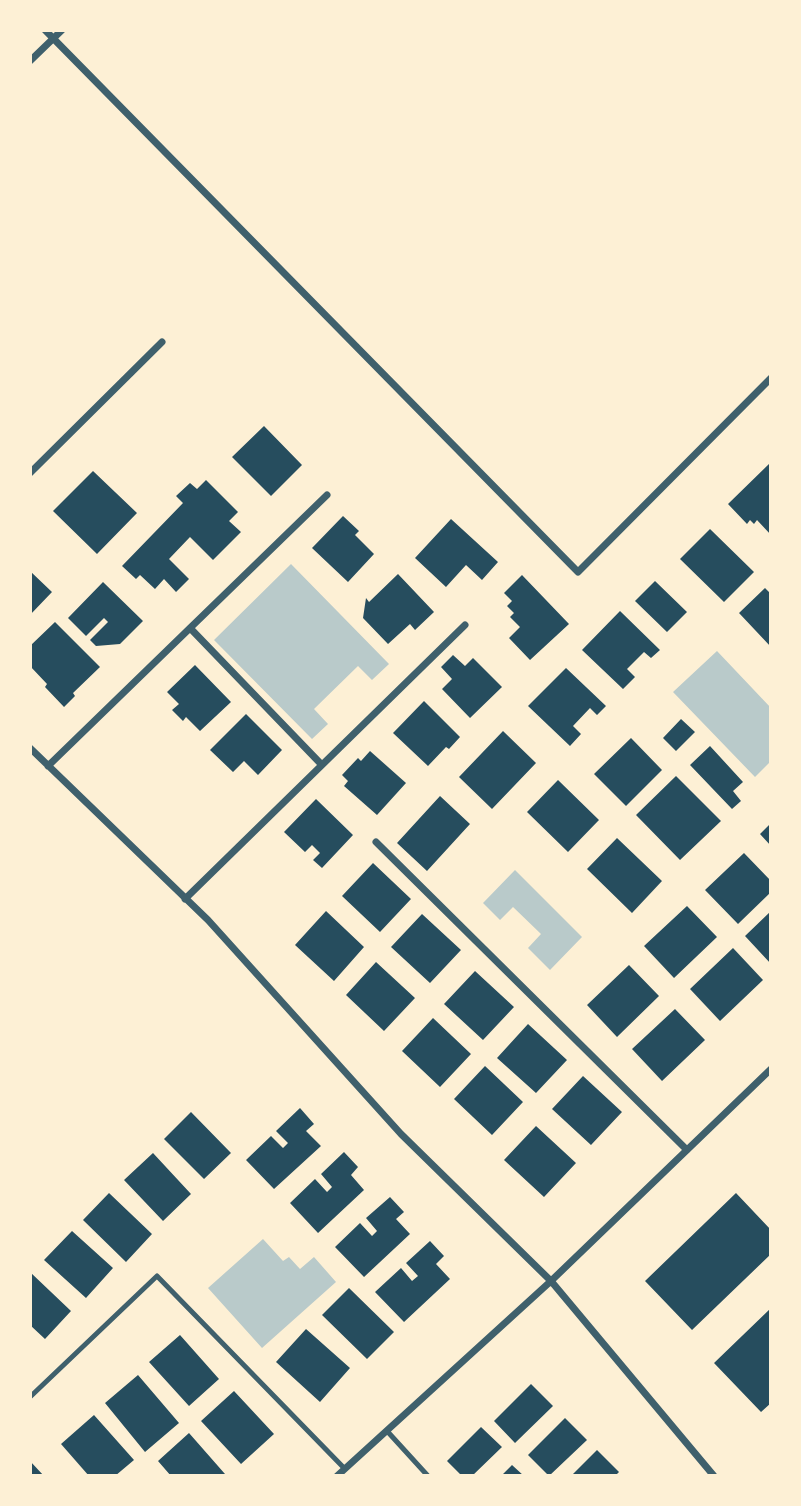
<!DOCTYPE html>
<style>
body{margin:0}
#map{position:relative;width:801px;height:1506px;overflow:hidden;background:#fdf0d5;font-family:Bitter,serif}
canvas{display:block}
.frame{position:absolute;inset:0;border:32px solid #fdf0d5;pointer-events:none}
</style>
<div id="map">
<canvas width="801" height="1506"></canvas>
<div class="frame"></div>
</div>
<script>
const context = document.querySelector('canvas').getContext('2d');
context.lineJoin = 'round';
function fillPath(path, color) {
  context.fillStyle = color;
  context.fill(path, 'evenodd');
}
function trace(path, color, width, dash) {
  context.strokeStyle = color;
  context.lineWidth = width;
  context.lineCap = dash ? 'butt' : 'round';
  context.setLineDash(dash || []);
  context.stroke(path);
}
fillPath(new Path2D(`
 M291,564L389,664L372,680L358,666L314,709L328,724L312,739L214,640Z
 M717,651L771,708V761L755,777L673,692Z
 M515,870L582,937L550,970L528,948L541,934L513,907L500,920L483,903Z
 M263,1239L283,1261L289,1257L300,1269L314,1257L336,1282L262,1348L208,1288Z`), '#b9caca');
fillPath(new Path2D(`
 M264,426L302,465L271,496L232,457Z
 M770,463L771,464V535L757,520L754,524L750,520L747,524L728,504Z
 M93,471L137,513L97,554L53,511Z
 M206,480L238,512L229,521L241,532L213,560L190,537L169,559L189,579L176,592L164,579L155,589L140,575L136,579L122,566L183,503L176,496L190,483L197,489Z
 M343,516L359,531L355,535L374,554L348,582L312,548Z
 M451,519L498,562L482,580L466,565L446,587L415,558Z
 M710,529L754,572L724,602L680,559Z
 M30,571L52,592L30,615Z
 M398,574L434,612L415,630L410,624L388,644L363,618L366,598L369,602Z
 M522,575L569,624L530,660L509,638L520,627L510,617L514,613L507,606L512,601L504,593Z
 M655,581L687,612L667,632L635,601Z
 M103,582L143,621L120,644L96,646L90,640L108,622L104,618L86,636L68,618Z
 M765,588L771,594V647L739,613Z
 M620,611L660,650L651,658L644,652L627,669L635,677L623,689L582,650Z
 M55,622L100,667L73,693L75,696L64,707L45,687L47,684L30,666V646Z
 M453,655L465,666L473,658L502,687L470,718L442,689L452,679L441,667Z
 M195,665L231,702L200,731L186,717L183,721L172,710L179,704L167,692Z
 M566,668L606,706L597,715L590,708L573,726L581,734L570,746L528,706Z
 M424,701L460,737L449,749L446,747L428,766L393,733Z
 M246,714L282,750L258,775L244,761L233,772L210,750Z
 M681,719L695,732L676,751L663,738Z
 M503,731L536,763L492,809L459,777Z
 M631,738L662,770L626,806L594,774Z
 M710,746L743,782L733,791L741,801L732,809L690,765Z
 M370,751L406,783L377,815L344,786L348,781L342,775L358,758L361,761Z
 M676,776L721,821L680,860L636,815Z
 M558,780L599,820L568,852L527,812Z
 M440,796L470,824L427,871L397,843Z
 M316,799L353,835L322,868L313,860L320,853L312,845L305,852L284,832Z
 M771,823V846L760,834Z
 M617,838L662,881L632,913L587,869Z
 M744,853L771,881V892L738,924L705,890Z
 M373,863L411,899L380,932L342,896Z
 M687,906L717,937L674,978L644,946Z
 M326,911L364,947L334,981L295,945Z
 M771,911V964L745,936Z
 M422,914L461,950L430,983L391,947Z
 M733,948L763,980L720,1021L690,989Z
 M376,962L415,998L384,1031L346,995Z
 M629,965L659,996L617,1037L587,1005Z
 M475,971L514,1007L483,1040L444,1004Z
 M675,1009L705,1040L662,1081L632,1049Z
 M433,1018L471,1054L440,1087L402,1051Z
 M528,1024L567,1060L536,1093L497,1058Z
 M485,1066L523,1102L492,1135L454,1099Z
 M583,1076L622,1112L591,1145L552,1109Z
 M300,1108L314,1124L306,1131L321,1146L274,1189L246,1160L271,1136L283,1148L288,1143L276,1131Z
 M191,1112L231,1153L204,1179L164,1139Z
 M536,1126L576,1163L544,1197L504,1160Z
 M344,1152L358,1167L351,1175L364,1190L318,1233L290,1203L315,1179L327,1192L332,1187L321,1174Z
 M153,1153L191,1194L163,1221L124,1180Z
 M109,1193L152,1234L126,1262L83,1220Z
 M736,1193L771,1230V1254L692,1330L645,1281Z
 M390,1197L404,1212L396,1219L410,1234L364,1277L335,1247L360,1223L372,1236L377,1231L366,1218Z
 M72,1231L113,1268L86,1298L44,1260Z
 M430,1241L444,1256L436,1264L450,1279L404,1322L375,1292L401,1268L412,1281L418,1276L406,1263Z
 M30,1272L71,1311L45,1339L30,1325Z
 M349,1288L394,1332L367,1359L322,1315Z
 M771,1308V1403L761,1412L714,1363Z
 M306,1329L350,1368L320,1402L276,1362Z
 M180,1335L219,1379L189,1406L149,1362Z
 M138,1375L179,1423L145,1452L105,1403Z
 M531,1384L553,1406L515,1443L494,1421Z
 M234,1391L274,1434L241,1464L201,1421Z
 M94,1415L134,1460L115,1476H89L61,1444Z
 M565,1418L587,1440L549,1476L528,1455Z
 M481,1427L502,1447L472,1476H462L447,1461Z
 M189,1433L225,1474L223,1476H171L158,1461Z
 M597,1450L619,1472L615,1476H571Z
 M30,1461L44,1476H30Z
 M512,1465L524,1476H501Z`), '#264d5e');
trace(new Path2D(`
 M30,1397L157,1276L345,1469
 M387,1431L428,1476`), '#3f606c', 5);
trace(new Path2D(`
 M45,30L578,572L771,378
 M30,61L62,30
 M30,473L162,342
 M190,628L321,764
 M30,748L208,920L401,1134L551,1281L714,1476
 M48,766L327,495
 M376,842L687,1150
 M185,899L465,625
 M337,1476L551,1281L771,1069`), '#3f606c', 7);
</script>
